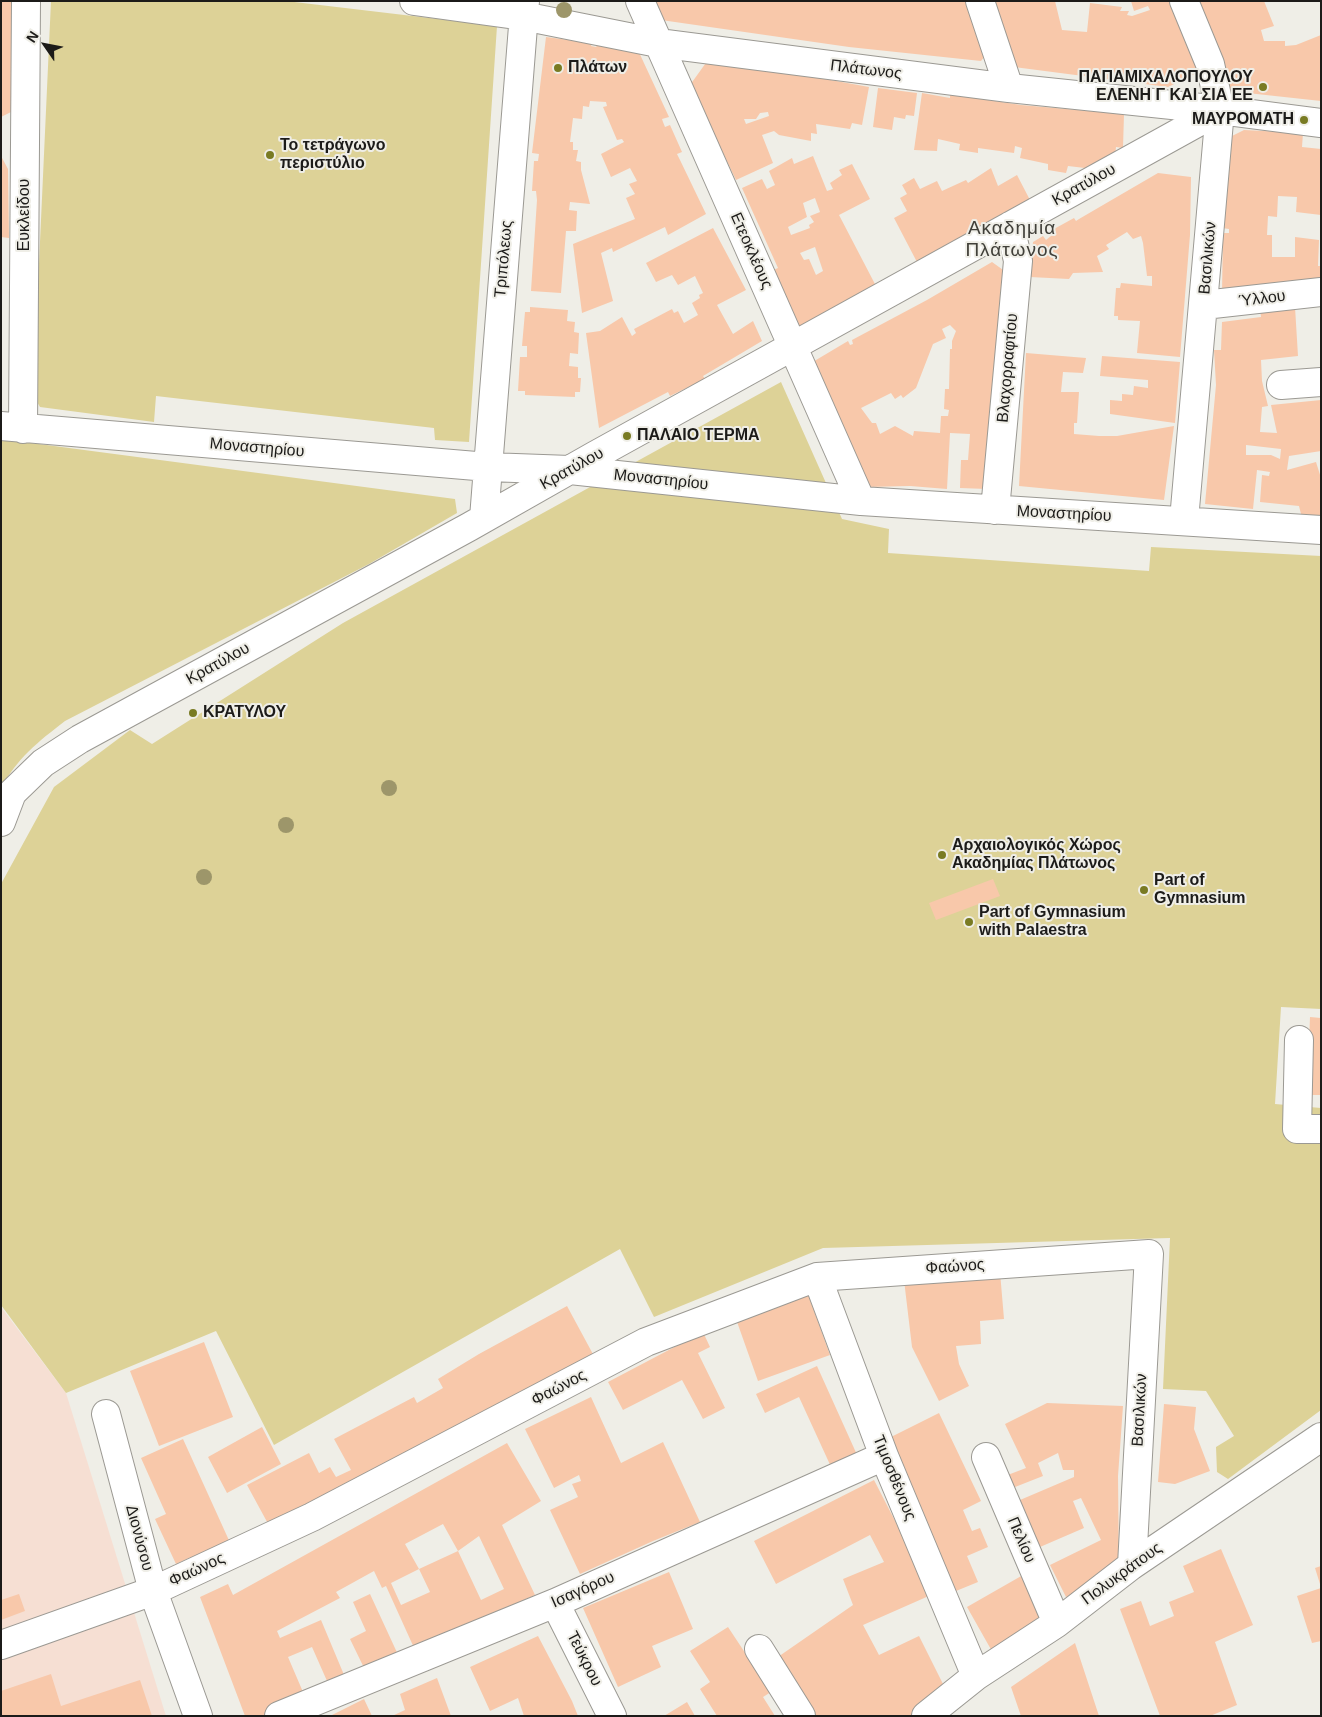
<!DOCTYPE html>
<meta charset="utf-8">
<style>
body{margin:0}
#map{position:relative;width:1322px;height:1717px;overflow:hidden;background:#efeee7;font-family:Helvetica,sans-serif}
canvas{display:block}
.frame{position:absolute;inset:0;border:2px solid #1c1b19;pointer-events:none}
.north{position:absolute;left:20px;top:20px;width:50px;height:50px;-webkit-text-stroke:4px #efeee7;paint-order:stroke;rotate:303deg;font-size:14px;font-weight:700;line-height:20px;text-align:center;color:#1c1b19}
.north::after{content:'';display:block;margin:auto;width:18px;height:22px;background:#1c1b19;clip-path:polygon(50% 0,100% 100%,50% 72%,0 100%)}
</style>
<div id="map">
<canvas width="1322" height="1717"></canvas>
<div class="frame"></div>
<div class="north">N</div>
</div>
<script>
const context = document.querySelector('canvas').getContext('2d');
context.lineJoin = 'round';
function fillPath(path, color) {
  context.fillStyle = color;
  context.fill(path, 'evenodd');
}
function trace(path, color, width, dash) {
  context.strokeStyle = color;
  context.lineWidth = width;
  context.lineCap = dash ? 'butt' : 'round';
  context.setLineDash(dash || []);
  context.stroke(path);
}
function drawText(font, color, halo, rows, align = 'center') {
  context.font = font + ' Helvetica,sans-serif';
  context.lineWidth = 4;
  context.setLineDash([]);
  context.textBaseline = 'middle';
  context.strokeStyle = halo;
  context.fillStyle = color;
  for (const [text, x, y, turn = 0] of rows) {
    context.save();
    context.translate(x, y);
    context.rotate((+turn || 0) * Math.PI / 180);
    context.textAlign = isNaN(turn) ? turn : align;
    if (halo) context.strokeText(text, 0, 0);
    context.fillText(text, 0, 0);
    context.restore();
  }
}
fillPath(new Path2D(`
 M1,1307L66,1393L166,1716H1Z`), '#f6dfd3');
fillPath(new Path2D(`
 M51,1H286L497,26L469,442L435,440L434,428L156,396L154,422L40,407L33,395Z
 M781,382L842,519L889,529L888,553L1149,571L1151,547L1321,556V1009L1281,1007L1275,1104L1321,1108V1410L1228,1479L1217,1472L1216,1447L1234,1436L1206,1391L1163,1389L1170,1238L823,1248L654,1317L620,1249L274,1445L216,1331L66,1393L1,1305V884L54,787L130,730L152,744L343,623Z
 M1,439L455,499L457,513L369,564L65,721C39,741 16,759 1,789Z`), '#ddd297');
fillPath(new Path2D(`
 M1,1H21L13,111L1,117Z
 M652,1H969L988,52L981,61L849,47L661,20Z
 M991,1H1055L1062,30L1087,32L1090,3L1122,7L1120,11H1129L1127,15L1132,16L1150,10L1148,6L1134,11L1131,1H1171L1199,72L1168,87L1014,67Z
 M1194,1H1264L1274,26L1261,30L1264,41H1285V46L1296,45L1321,35V101L1229,91Z
 M546,37L592,43L591,46L596,47L599,43L637,48L669,117L662,119L663,122L665,127L670,125L682,152L677,154L680,160L706,214L668,235L665,227L613,252L612,248L601,253L613,301L582,313L573,244L635,219L626,198L635,194L629,184L637,181L630,168L611,177L601,154L624,142L622,139L617,140L603,107L607,106L606,102L590,101L589,107L583,106L582,119L573,118L570,142H573V150H578L576,161L581,162V170L590,204L570,202L569,210L577,211L576,231H566L561,293L531,291L537,200L536,191H532L534,161H538L539,154L532,153Z
 M708,60L776,70L869,87L862,125L852,123L850,129L816,124L817,134L811,133V141L779,135L774,131L762,135L773,163L736,180L690,85ZM768,112L769,116L746,124L744,119H756L760,113Z
 M878,88L917,93L914,116L906,115L905,119L894,117L892,130L873,127Z
 M922,93L950,98V94L1021,105L1124,114L1123,148L1116,147L1115,157L1102,170L1068,166L1066,173L1048,170V164L1020,158L1022,148L1015,146L1014,153L978,148V153L959,150L960,144L938,139L937,151L914,150Z
 M1244,130L1303,133L1302,147L1321,149V215L1296,212L1297,197L1278,196L1277,217L1268,216L1267,235H1272V257H1295V237L1319,240L1318,266H1321V285L1222,293L1223,233H1229V229L1222,228L1232,136Z
 M1,156L8,169L9,238L1,237Z
 M813,156L827,191L833,189L830,183L842,175L839,170L852,164L870,199L839,215L876,286L800,331L771,271L778,268L742,188L762,179L767,189L775,185L769,171L792,158L794,164ZM815,198L820,212L810,216L814,222L809,225L810,228L791,235L788,227L807,217L803,203ZM815,247L823,271L816,275L809,259L804,260L800,253Z
 M991,168L998,186L1017,175L1031,202L918,264L894,218L907,211L900,198L907,194L902,185L914,178L920,189L937,181L942,191L966,180L968,183Z
 M1158,173L1191,177L1190,235L1180,357L1137,353L1140,321L1118,320V316H1114L1116,288H1120L1121,283L1152,286V276H1147L1143,243L1141,236L1133,239L1127,232L1106,245L1109,249L1097,256L1103,272L1073,273L1069,279L1030,277L1033,242L1043,236L1046,240L1056,232L1054,229L1074,218L1076,221L1079,219Z
 M713,228L746,290L717,305L733,334L753,321L762,341L703,376L705,379L670,396L668,392L599,428L586,333L600,331L622,317L632,336L636,333L634,329L672,309L674,313L678,311L684,323L698,315L692,303L700,298L699,295L703,293L695,276L678,285L672,275L656,282L646,263Z
 M992,262L1006,272L987,489L960,488L961,460H968L970,434L950,433L947,489L910,486L866,487L811,363L848,341L850,345L853,344L852,340L927,300ZM950,325L956,331L952,341V349H950L949,389H945L944,409L949,410L948,416H941L940,433L914,431L913,436L895,426L880,434L876,423H872L861,408L891,393L895,399L901,395L903,398L916,388L933,344L946,338L942,329Z
 M530,307L568,310L567,321L575,322L574,332L579,333L578,354L570,353L569,366L578,367V378H581L580,392H575V397L525,395V391H518L520,357H527V346H522L525,312H530Z
 M1295,307L1298,356L1261,360L1262,381L1268,406L1262,407L1260,432L1277,433L1271,405L1321,400V451L1289,456L1287,470L1316,462L1321,478V516L1301,514L1299,506L1260,502L1262,475L1269,476L1270,472L1257,470L1253,509L1205,504L1216,385L1214,350H1221L1222,322L1261,317L1260,309ZM1246,445L1281,449L1280,459L1271,455H1246Z
 M1026,353L1086,358L1083,373L1063,372L1061,392H1079L1077,423H1074V434L1099,436H1117L1174,426L1164,500L1019,486Z
 M1102,356L1180,362L1175,423L1110,414V400L1122,401V394L1133,395L1134,386L1148,388V380L1100,376Z
 M993,879L1000,896L936,920L929,903Z
 M1310,1017L1321,1018V1095H1307Z
 M1000,1272L1004,1319L980,1321L981,1344L956,1346L959,1364L969,1386L939,1401L912,1347L904,1280Z
 M808,1294L830,1355L758,1381L736,1319Z
 M567,1306L594,1356L272,1531L247,1485L309,1453L319,1473L330,1467L336,1477L351,1470L334,1439L414,1397L417,1403L443,1388L438,1379L479,1354Z
 M703,1332L710,1347L698,1353L725,1408L703,1419L682,1380L623,1410L608,1382Z
 M204,1342L233,1417L159,1446L130,1371Z
 M817,1366L858,1457L832,1469L799,1397L765,1413L756,1394Z
 M591,1397L621,1463L663,1442L700,1522L653,1541L580,1574L550,1510L578,1497L572,1484L581,1481L579,1475L554,1488L525,1429Z
 M1047,1403L1123,1406L1118,1476L1119,1571L1066,1597L1050,1565L1101,1540L1081,1498L1073,1501L1084,1528L1040,1547L1020,1500L1074,1477V1470H1063L1058,1453L1038,1463L1043,1476L1010,1489L1005,1476L1026,1468L1005,1424Z
 M1164,1404L1196,1407L1194,1429L1210,1471L1175,1484L1158,1482Z
 M939,1413L981,1501L963,1510L972,1531L980,1528L988,1547L967,1556L978,1582L956,1591L912,1490L887,1439Z
 M262,1427L281,1464L227,1493L208,1457Z
 M183,1439L232,1547L194,1565L191,1557L176,1564L155,1519L166,1514L141,1458Z
 M507,1443L541,1501L502,1525L535,1595L415,1650L386,1586L382,1588L374,1571L336,1592L340,1598L277,1631L280,1638L321,1620L347,1682L331,1690L312,1647L288,1657L306,1699L269,1716H245L200,1597L228,1584L233,1595ZM443,1524L458,1551L419,1569L430,1592L401,1605L391,1583L419,1569L405,1544ZM479,1536L504,1589L481,1600L458,1551Z
 M874,1480L909,1548L931,1595L863,1625L879,1655L919,1636L947,1692L913,1716H814L775,1659L853,1605L843,1579L884,1562L870,1535L776,1584L754,1541Z
 M1221,1549L1253,1625L1215,1642L1237,1705L1210,1716H1160L1120,1609L1141,1601L1150,1626L1174,1616L1169,1602L1194,1592L1183,1566Z
 M1321,1566V1584H1320L1315,1568Z
 M669,1572L693,1629L652,1646L661,1667L618,1687L583,1608Z
 M1023,1575L1049,1621L993,1653L967,1607Z
 M1321,1588V1641L1312,1643L1297,1596Z
 M19,1594L25,1611L1,1620V1600Z
 M370,1594L400,1659L367,1674L350,1639L366,1631L353,1602Z
 M728,1627L771,1692L763,1697L775,1716H717L700,1689L710,1682L690,1651Z
 M538,1636L572,1701L578,1716H524L518,1698L490,1711L470,1667Z
 M1075,1643L1099,1716H1021L1011,1687Z
 M51,1674L61,1706L140,1680L152,1716H1V1691Z
 M437,1678L451,1716H392L405,1710L400,1694Z
 M364,1699L372,1716H330Z
 M687,1702L695,1716H664Z`), '#f8c8aa');
const minor = new Path2D(`
 M414,1L523,16L658,43L1009,88L1220,110L1321,123
 M640,1L861,501
 M980,1L1009,88
 M1204,305L1321,292
 M1281,385L1321,382
 M1,426L488,467L570,470L861,501L1321,530
 M23,429L26,1
 M995,510L1018,261L1010,226
 M484,518L525,1
 M1184,520L1220,110L1210,64L1184,1
 M1,822L12,793L43,763L80,739L469,527L594,456L1220,110
 M1299,1040L1297,1129H1321
 M817,1277L884,1456L976,1676
 M106,1414L153,1591L198,1716
 M986,1457L1057,1623
 M555,1603L612,1716
 M1,1645L153,1591L312,1517L646,1342L817,1277L1149,1254L1132,1565
 M759,1649L801,1716
 M279,1716L555,1603L884,1456
 M926,1716L976,1676L1057,1623L1132,1565L1321,1437`);
trace(minor, '#9b9993', 30);
trace(minor, '#fff', 28);
context.fillStyle = '#9d966a';
for (const [x, y] of [
 [564,10],
 [389,788],
 [286,825],
 [204,877]
]) {
  context.beginPath();
  context.arc(x, y, 8, 0, 2 * Math.PI);
  context.fill();
}
for (const [x, y, r, color] of [
 [558,68,5,"#797b23"],
 [1263,87,5,"#797b23"],
 [1304,120,5,"#797b23"],
 [270,155,5,"#797b23"],
 [627,436,5,"#797b23"],
 [193,713,5,"#797b23"],
 [942,855,5,"#797b23"],
 [1144,890,5,"#797b23"],
 [969,922,5,"#797b23"]
]) {
  const dot = new Path2D();
  dot.arc(x, y, r, 0, 2 * Math.PI);
  context.fillStyle = color;
  context.fill(dot);
  trace(dot, '#efeee7', 2);
}
drawText('bold 16px', '#1c1b19', '#efeee7', [
 ["Πλάτων",568,68],
 ["ΠΑΠΑΜΙΧΑΛΟΠΟΥΛΟΥ",1253,78,"right"],
 ["ΕΛΕΝΗ Γ ΚΑΙ ΣΙΑ ΕΕ",1253,96,"right"],
 ["ΜΑΥΡΟΜΑΤΗ",1294,120,"right"],
 ["Το τετράγωνο",280,146],
 ["περιστύλιο",280,164],
 ["ΠΑΛΑΙΟ ΤΕΡΜΑ",637,436],
 ["ΚΡΑΤΥΛΟΥ",203,713],
 ["Αρχαιολογικός Χώρος",952,846],
 ["Ακαδημίας Πλάτωνος",952,864],
 ["Part of",1154,881],
 ["Gymnasium",1154,899],
 ["Part of Gymnasium",979,913],
 ["with Palaestra",979,931]
], 'left');
drawText('16px', '#1c1b19', '#efeee7', [
 ["Πλάτωνος",866,70,7],
 ["Κρατύλου",1084,185,-29],
 ["Ευκλείδου",25,215,-90],
 ["Ετεοκλέους",751,251,66],
 ["Βασιλικών",1208,258,-85],
 ["Τριπόλεως",504,259,-85],
 ["Ύλλου",1262,299,-7],
 ["Βλαχορραφτίου",1008,368,-85],
 ["Μοναστηρίου",257,448,5],
 ["Κρατύλου",572,469,-29],
 ["Μοναστηρίου",661,480,6],
 ["Μοναστηρίου",1064,514,3],
 ["Κρατύλου",218,664,-29],
 ["Φαώνος",955,1267,-4],
 ["Φαώνος",559,1388,-28],
 ["Βασιλικών",1140,1410,-87],
 ["Τιμοσθένους",894,1478,68],
 ["Διονύσου",139,1538,75],
 ["Πελίου",1021,1540,67],
 ["Φαώνος",197,1570,-25],
 ["Πολυκράτους",1122,1574,-36],
 ["Ισαγόρου",583,1590,-24],
 ["Τεύκρου",584,1659,63]
]);
context.letterSpacing = '1px';
drawText('19px', '#41403a', '#efeee7', [
 ["Ακαδημία",1012,229],
 ["Πλάτωνος",1012,251]
]);
context.letterSpacing = '0px';
</script>
